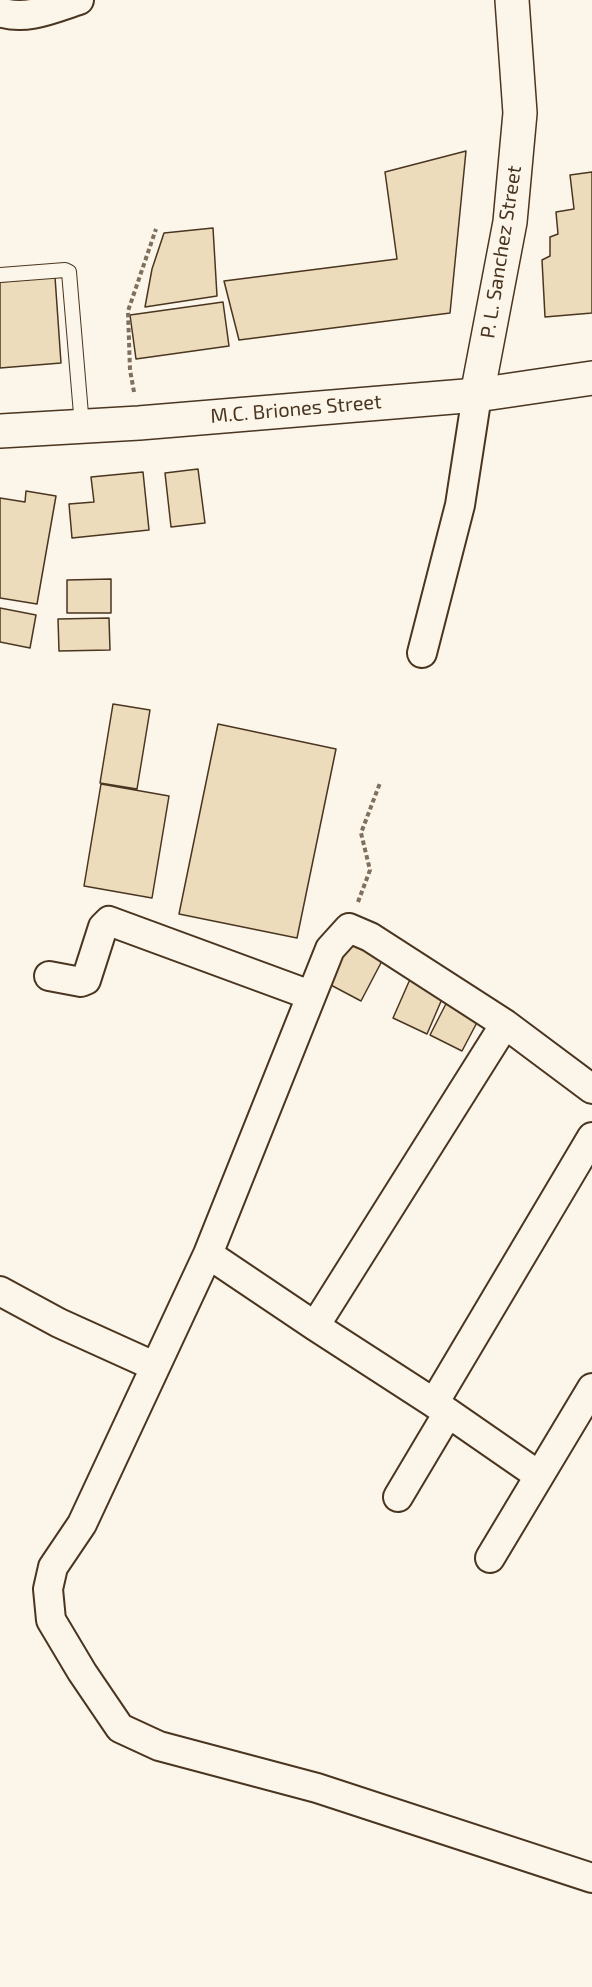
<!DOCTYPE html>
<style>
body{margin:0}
canvas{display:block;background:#fbf6e9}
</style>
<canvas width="592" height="1987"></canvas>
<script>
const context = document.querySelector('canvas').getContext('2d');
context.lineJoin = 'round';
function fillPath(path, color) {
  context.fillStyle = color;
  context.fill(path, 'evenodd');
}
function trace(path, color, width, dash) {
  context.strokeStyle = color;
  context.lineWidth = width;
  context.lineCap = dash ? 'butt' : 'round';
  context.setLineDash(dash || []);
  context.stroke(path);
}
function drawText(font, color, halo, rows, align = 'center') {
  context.font = font + ' "Exo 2",sans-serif';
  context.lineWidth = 4.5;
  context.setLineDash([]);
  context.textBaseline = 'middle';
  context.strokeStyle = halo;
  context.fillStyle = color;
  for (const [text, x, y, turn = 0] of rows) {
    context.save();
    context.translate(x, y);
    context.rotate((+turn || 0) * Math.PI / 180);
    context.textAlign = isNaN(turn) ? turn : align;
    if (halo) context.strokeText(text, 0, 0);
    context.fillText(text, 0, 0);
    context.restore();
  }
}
const building = new Path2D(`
 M466,151L450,313L239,340L224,281L397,259L385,172Z
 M592,172V313L545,317L542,260L550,256V237L558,234L556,212L574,209L570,175Z
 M213,228L217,296L145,307L152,269L164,233Z
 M55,277L61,363L0,368V282Z
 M223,302L229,346L136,359L130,315Z
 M198,469L205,523L171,527L165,473Z
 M143,472L149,530L72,538L69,504L94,502L91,477Z
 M26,491L56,496L37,604L0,598V498L25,502Z
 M111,579V613H67V580Z
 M0,608L36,615L30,648L0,642Z
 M109,618L110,650L59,651L58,619Z
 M113,704L150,710L137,789L100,783Z
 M218,724L336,749L297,938L179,914Z
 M101,784L169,796L152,898L84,886Z
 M348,941L383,959L361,1001L327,983Z
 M411,977L445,992L427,1034L393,1018Z
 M451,994L483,1011L462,1051L430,1035Z`);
fillPath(building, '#ecdcbc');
trace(building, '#4a3520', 1.5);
const service = new Path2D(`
 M0,275L65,270L69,272L82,426`);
const minor = new Path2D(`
 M0,12C26,21 54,8 79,0
 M422,653L460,505L477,395
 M49,976L81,982L86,980L103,927L109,921L310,995
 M592,1089L505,1024L370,937L349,928L330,949L208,1254L82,1524L53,1567L48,1589L51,1620L82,1672L120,1728L159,1746L317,1788L592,1878
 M208,1254L315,1326L434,1403L538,1475
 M0,1291L59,1323L154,1366
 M315,1326L505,1024
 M434,1403L592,1137
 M398,1497L448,1413
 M490,1558L592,1388`);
const tertiary = new Path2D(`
 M477,395L510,222L520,113L512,0`);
const primary = new Path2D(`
 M0,431L139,423L477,395L592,378`);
trace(service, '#4a3520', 16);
trace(minor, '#4a3520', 32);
trace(tertiary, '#4a3520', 36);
trace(primary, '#4a3520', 36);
trace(new Path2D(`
 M134,392L130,370L128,311L156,229
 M358,902L370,870L361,833L380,783`), '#7f6f5c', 4, [4.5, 3]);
trace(service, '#fbf6e9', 14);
trace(minor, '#fbf6e9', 28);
trace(tertiary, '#fbf6e9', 33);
trace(primary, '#fbf6e9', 33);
drawText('20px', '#4a3520', '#fbf6e9', [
 ["P. L. Sanchez Street",501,252,-81],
 ["M.C. Briones Street",296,409,-5]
]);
</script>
